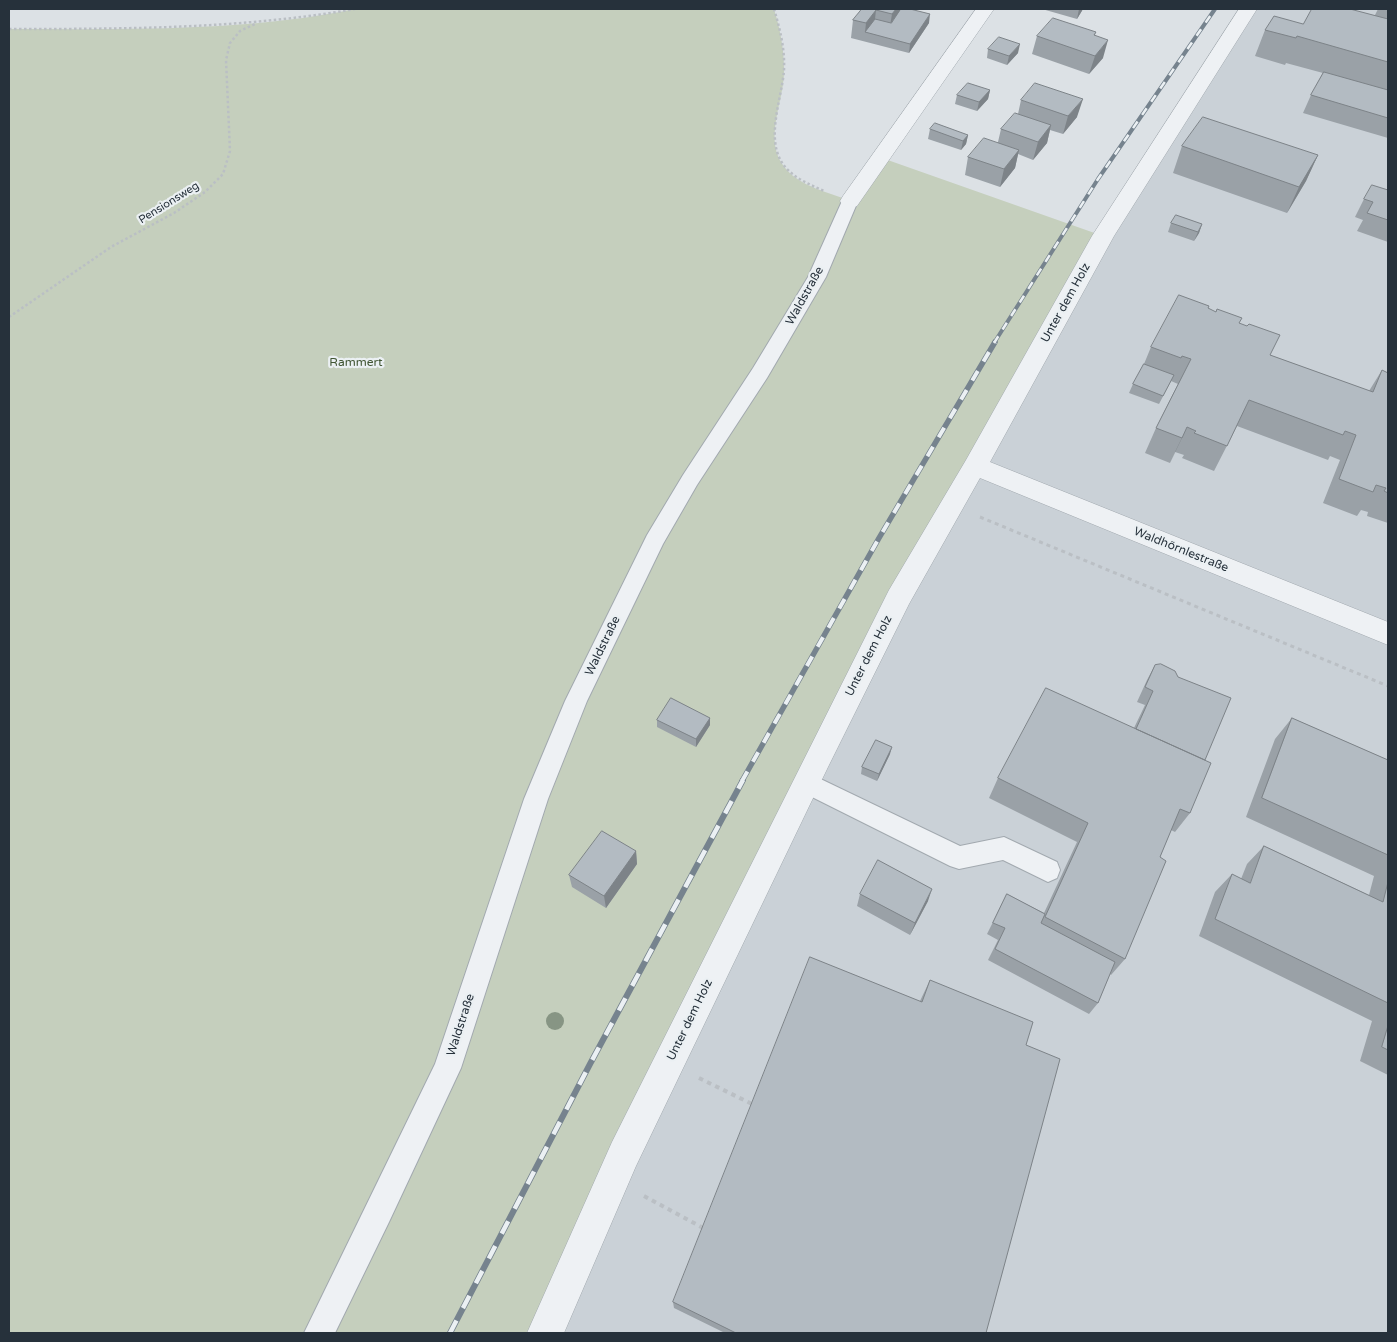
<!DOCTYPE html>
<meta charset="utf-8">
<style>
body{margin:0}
#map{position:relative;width:1397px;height:1342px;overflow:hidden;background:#dce1e5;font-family:"Varela Round",sans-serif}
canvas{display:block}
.frame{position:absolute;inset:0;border:10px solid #26313b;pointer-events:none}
</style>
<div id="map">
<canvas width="1397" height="1342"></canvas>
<div class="frame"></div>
</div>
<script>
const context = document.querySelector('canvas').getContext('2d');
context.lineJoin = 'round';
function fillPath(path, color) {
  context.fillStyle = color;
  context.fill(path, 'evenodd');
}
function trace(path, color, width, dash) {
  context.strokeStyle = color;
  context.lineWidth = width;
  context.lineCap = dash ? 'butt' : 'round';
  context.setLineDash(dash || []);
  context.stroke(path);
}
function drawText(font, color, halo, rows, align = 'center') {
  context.font = font + ' "Varela Round",sans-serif';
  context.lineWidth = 4.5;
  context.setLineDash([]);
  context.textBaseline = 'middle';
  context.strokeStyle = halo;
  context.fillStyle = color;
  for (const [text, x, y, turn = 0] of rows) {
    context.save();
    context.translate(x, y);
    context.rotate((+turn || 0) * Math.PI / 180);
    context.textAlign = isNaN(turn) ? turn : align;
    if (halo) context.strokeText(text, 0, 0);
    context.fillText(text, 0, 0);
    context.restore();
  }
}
fillPath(new Path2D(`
 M1248,9H1388V1333H545L624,1154L818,758L1185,107Z`), '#cad1d7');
fillPath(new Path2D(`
 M355,9H774C780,29 784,48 784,69C785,101 761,141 786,169C801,187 829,192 850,201L882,158L1103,236L975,466L624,1154L545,1333H9V29C122,29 244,32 355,9Z`), '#c5cfbd');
const service = new Path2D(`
 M850,196L856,197L858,201L826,277L767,378L697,485L663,544L587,701L548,799L461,1068L389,1222L335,1333H304L435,1064L524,799L565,701L647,535L683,475L753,368L808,277L842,201L844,197Z
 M806,772L960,846L1004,837L1057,862L1060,870L1057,878L1048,882L1003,860L959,869L950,866L798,790L794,783L798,776Z`);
const minor = new Path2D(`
 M976,9H994L857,206L850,208L843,206L840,201L843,196Z
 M1239,9H1257L1114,236L990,462L1388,622V645L980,478L909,604L828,767L636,1166L564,1333H527L612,1142L889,590L966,460L1092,236Z`);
trace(service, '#a2a9af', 2);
trace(minor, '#a2a9af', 1);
trace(new Path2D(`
 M774,9C780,29 785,49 784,70C782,100 762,145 788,170C798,180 811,185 824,191
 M9,29C125,29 240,29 355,9
 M9,317L111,247L174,213L205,192L223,174L230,151L226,60L230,43L240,31L255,24`), '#babfc4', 2.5, [2.5, 2.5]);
trace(new Path2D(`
 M980,517L1388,686`), '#babfc4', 3, [4, 4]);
trace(new Path2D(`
 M699,1078L754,1105
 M644,1196L705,1229`), '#babfc4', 4, [4.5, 4.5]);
fillPath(service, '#eef1f4');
fillPath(minor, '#eef1f4');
const railFar2 = new Path2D(`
 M994,343L1098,179L1215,9`);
const railFar1 = new Path2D(`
 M742,781L879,538L995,342`);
const rail = new Path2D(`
 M450,1333L590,1064L743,780`);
trace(railFar2, '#76838e', 4);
trace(railFar1, '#76838e', 5.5);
trace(rail, '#76838e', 6);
trace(railFar2, '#ebf0f3', 2.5, [8]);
trace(railFar1, '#ebf0f3', 4, [11]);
trace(rail, '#ebf0f3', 4.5, [14]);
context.fillStyle = '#879584';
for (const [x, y] of [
 [555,1021]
]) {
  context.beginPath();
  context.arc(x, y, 9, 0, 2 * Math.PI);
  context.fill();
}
fillPath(new Path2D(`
 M862,9H910L929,23L909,53L851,38L853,20Z
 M1042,9H1083L1077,19Z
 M1378,9H1388V138L1303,113L1311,95L1323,73L1286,63L1285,65L1255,56L1265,30L1303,24L1375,15Z
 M1096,32L1095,35L1103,58L1089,74L1032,54L1037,36Z
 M988,49L1018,53L1007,65L987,58Z
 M990,90L988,99L977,111L955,104L957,95Z
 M1021,100L1077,117L1063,134L1050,130L1047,143L1033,160L1018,154L1015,168L1000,187L965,175L968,157L998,142L1001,129L1018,114Z
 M930,129L968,135L966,144L961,150L928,139Z
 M1182,146L1318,155L1306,181L1287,213L1173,173Z
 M1388,190V242L1357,231L1363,220L1355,217L1364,199Z
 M1171,223L1202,224L1199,233L1194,241L1168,232Z
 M1208,309L1239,323L1270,355L1369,391L1382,370L1388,373V523L1367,516L1368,512L1361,510L1357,516L1323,503L1340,460L1330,456L1328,460L1237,426L1214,471L1182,458L1184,455L1175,452L1170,463L1145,453L1156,428L1178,384L1171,381L1159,404L1129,393L1133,384L1144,364L1151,347Z
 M1155,665L1205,760L1190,813L1175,832L1171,830L1160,857L1125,959L1111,975L1110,974L1098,1003L1089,1014L988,960L998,940L987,934L1007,894L1044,913L1077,842L989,798L998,778L1134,728L1145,705L1137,702L1147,680Z
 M710,718V725L696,747L657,727V720Z
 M1292,718L1388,760V1075L1360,1061L1372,1021L1199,936L1215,892L1232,874L1241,879L1247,864L1264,846L1369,895L1374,876L1246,817L1275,739Z
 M890,754L877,781L861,774L862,767Z
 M636,851L637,864L606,908L572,887L569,875Z
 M860,894L928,901L910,935L857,906Z
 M930,980L1026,1045L986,1333H725L674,1308L673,1302L920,1001Z`), '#9aa1a7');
fillPath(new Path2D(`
 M896,9H902L889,32L892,14Z
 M1079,9H1083L1077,19Z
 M876,10L874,28L865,32L866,23Z
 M930,14L929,23L909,53L910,44Z
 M1108,40L1103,58L1089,74L1095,56Z
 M1020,44L1018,53L1007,65L1009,56Z
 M990,90L988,99L977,111L979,102Z
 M1083,99L1077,117L1063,134L1068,116Z
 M1051,125L1047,143L1033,160L1038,142Z
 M968,135L966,144L961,150L963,141Z
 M1019,150L1015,168L1000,187L1004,169Z
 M1318,155L1306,181L1287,213L1299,187Z
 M1202,224L1199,233L1194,241L1198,232Z
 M1187,427L1175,452L1170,463L1182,438Z
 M710,718V725L696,747V739Z
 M892,747L890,754L877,781L879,774Z
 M636,851L637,864L606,908L604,896Z
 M932,889L928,901L910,935L915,923Z`), '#7d8388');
const building = new Path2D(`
 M862,9H896L892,14L876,10L866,23L853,20Z
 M901,9H910L930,14L910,44L865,32L875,19L891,23Z
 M1312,9H1350L1388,19V62L1297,36L1296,38L1265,30L1274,16L1303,24Z
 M1053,18L1096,32L1094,35L1108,40L1095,56L1037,36Z
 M999,37L1020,44L1009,56L988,49Z
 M1324,72L1388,90V118L1311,95Z
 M968,83L990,90L979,102L957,95Z
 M1035,83L1083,99L1068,116L1021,100Z
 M1015,113L1051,125L1038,142L1001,129Z
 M1203,117L1318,155L1299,187L1182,146Z
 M935,123L968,135L963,141L930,129Z
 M984,138L1019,150L1004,169L968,157Z
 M1372,185L1388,190V220L1367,213L1373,202L1364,199Z
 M1176,215L1202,224L1198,232L1171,223Z
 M1179,295L1209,306L1208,308L1216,312L1217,309L1242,318L1239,323L1247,326L1249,324L1280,335L1270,355L1373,392L1382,370L1388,373V493L1384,491L1386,488L1376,485L1373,492L1339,479L1356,435L1345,431L1343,435L1249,400L1227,446L1194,433L1196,431L1187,427L1182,438L1156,428L1191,359L1182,356L1181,358L1151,347Z
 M1144,364L1174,375L1163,396L1133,384Z
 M1161,664L1175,671L1178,677L1231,698L1205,760L1136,729L1153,691L1145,687L1155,665Z
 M1046,688L1211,763L1190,813L1180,809L1160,857L1166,861L1125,959L1045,917L1088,823L998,778Z
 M671,698L710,718L696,739L657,720Z
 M1292,718L1388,760V855L1262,798Z
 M876,740L892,747L879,774L862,767Z
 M602,831L636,851L604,896L569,875Z
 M1264,846L1383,902L1388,882V1003L1215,919L1232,874L1250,883Z
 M878,860L932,889L915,923L860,894Z
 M1007,894L1045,914L1041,923L1115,962L1098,1003L995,949L1005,928L993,923Z
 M810,957L922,1002L930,980L1033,1022L1026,1045L1060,1059L986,1333H736L673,1302Z
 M1388,1026V1050L1382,1047Z`);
fillPath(building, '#b3bbc2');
trace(building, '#7d8388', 1);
drawText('11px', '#26313b', '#ebf0f3', [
 ["Pensionsweg",169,203,-32]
]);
drawText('12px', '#26313b', '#ebf0f3', [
 ["Waldstraße",805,296,-61],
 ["Unter dem Holz",1066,303,-61],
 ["Waldhörnlestraße",1181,550,22],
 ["Waldstraße",603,646,-64],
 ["Unter dem Holz",869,656,-63],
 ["Unter dem Holz",690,1020,-64],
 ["Waldstraße",461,1025,-72]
]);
drawText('12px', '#415634', '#ebf0f3', [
 ["Rammert",356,363]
]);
</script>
